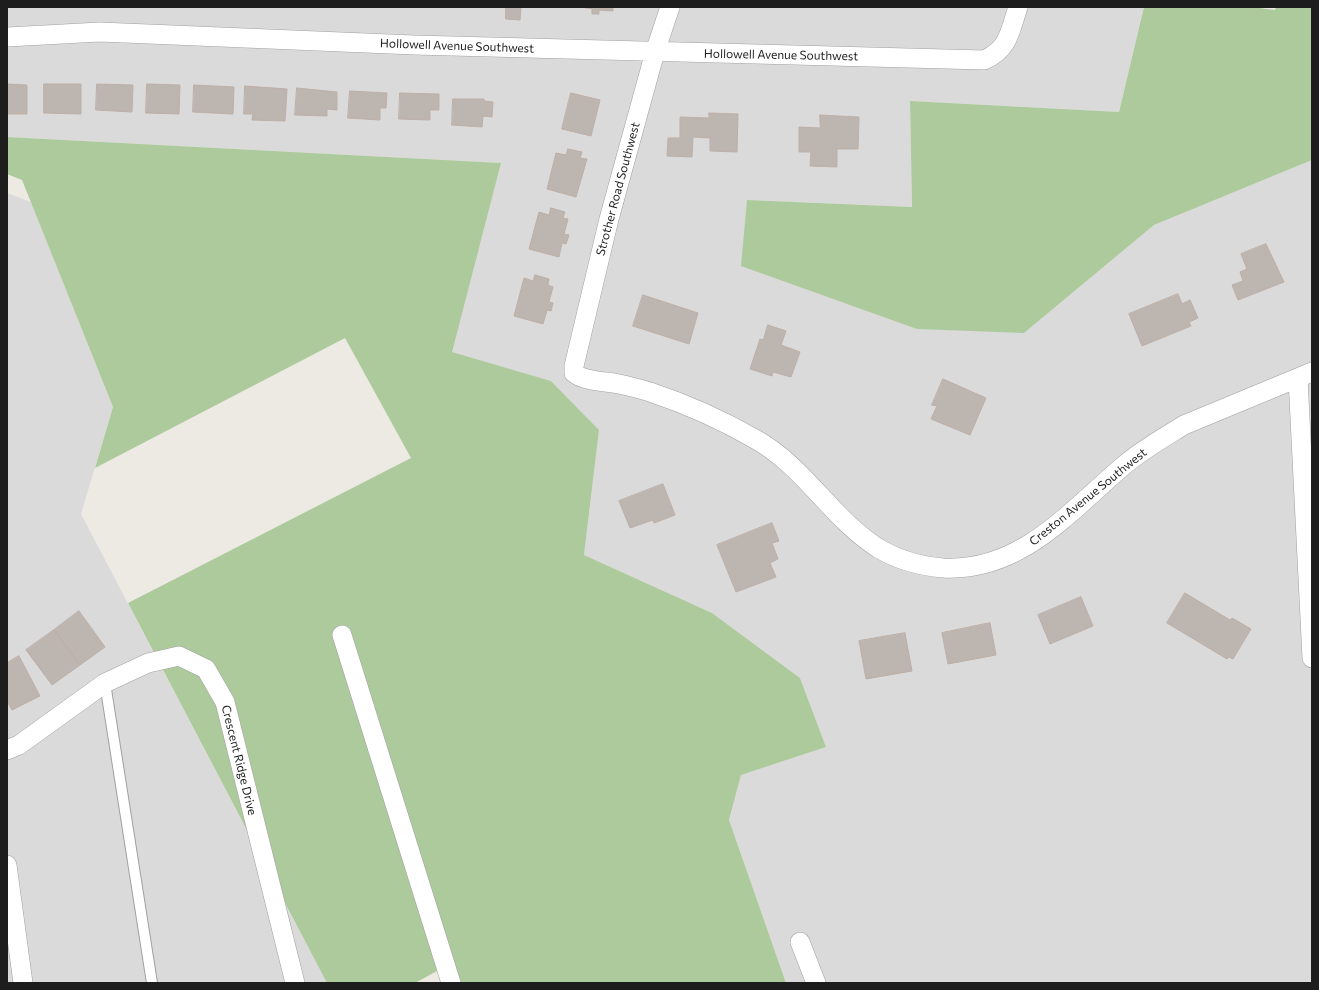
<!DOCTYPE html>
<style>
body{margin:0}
#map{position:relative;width:1319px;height:990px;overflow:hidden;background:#ede9e3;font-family:Commissioner,sans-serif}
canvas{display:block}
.frame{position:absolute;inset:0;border:8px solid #1d1d1d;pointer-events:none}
</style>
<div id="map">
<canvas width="1319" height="990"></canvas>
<div class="frame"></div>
</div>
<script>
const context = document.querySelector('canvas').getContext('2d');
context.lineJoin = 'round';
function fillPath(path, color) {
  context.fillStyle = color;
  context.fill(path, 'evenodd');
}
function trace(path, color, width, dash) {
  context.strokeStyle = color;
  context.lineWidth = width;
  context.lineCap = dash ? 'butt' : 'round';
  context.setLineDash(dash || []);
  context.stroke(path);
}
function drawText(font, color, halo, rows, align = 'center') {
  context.font = font + ' Commissioner,sans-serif';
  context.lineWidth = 4;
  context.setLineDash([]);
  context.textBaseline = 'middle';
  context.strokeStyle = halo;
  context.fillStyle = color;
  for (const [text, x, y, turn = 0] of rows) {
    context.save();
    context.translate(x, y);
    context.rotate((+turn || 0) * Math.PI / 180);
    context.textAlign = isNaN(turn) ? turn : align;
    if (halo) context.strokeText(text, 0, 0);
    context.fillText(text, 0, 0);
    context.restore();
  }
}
fillPath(new Path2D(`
 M7,7H1144L1119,112L910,101L912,207L747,200L1024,333L1154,225L1312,160V983H786L729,820L741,775L826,747L800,678L712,613L584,555L599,430L551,381L451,352L501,163L7,137Z
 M7,193L31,202L113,407L81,514L327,983H7Z`), '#dbdada');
fillPath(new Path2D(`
 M1144,7H1251L1275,10L1276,7H1312V160L1154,225L1024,333L917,329L741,266L747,200L912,207L910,101L1119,112Z
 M7,137L501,163L452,352L551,381L599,430L584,555L712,613L800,678L826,747L741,775L729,820L786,983H443L437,971L415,983H327L128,603L411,458L345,338L95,468L113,407L22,180L7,174Z`), '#acca9b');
const building = new Path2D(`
 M506,7H521L520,20L506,19Z
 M579,7H613V11L599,10V14H592V9Z
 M7,84L27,85V114H7Z
 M44,84H81V114L44,113Z
 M97,84L133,85L132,112L96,110Z
 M147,84L180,85L179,114L146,113Z
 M194,85L234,87L233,114L193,112Z
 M245,86L287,89L285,121L252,120L253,114H244Z
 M297,88L337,92V110L327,109V116L295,115Z
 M350,91L387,93L386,108H380V120L348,118Z
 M400,93L439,94V110H430V120L399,119Z
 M571,93L600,100L591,136L562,129Z
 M453,99H484V101L493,102L492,117L483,116L482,127L452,125Z
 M709,113L738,114L737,152L710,151V138L693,137L692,157L667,156L668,138H680V117L709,118Z
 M820,115L859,117L858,149H837V167L810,166L811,152H799V127L820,128Z
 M568,149L582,152L580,158L587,159L576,197L547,189L556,153L566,155Z
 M551,208L565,212L563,218L568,219L564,234L569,235L566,244L562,243L559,257L529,249L539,212L549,215Z
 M1266,244L1284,282L1238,300L1232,285L1243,281L1240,272L1247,269L1241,254Z
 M535,275L549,279L548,285L553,287L549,302L553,303L551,311L547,310L543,324L514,316L524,278L533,281Z
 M1178,294L1182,304L1190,300L1198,318L1189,322L1191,326L1142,346L1129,314Z
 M643,295L698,313L689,344L633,326Z
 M768,325L786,331L781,345L800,352L791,377L773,372L772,376L750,369L760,339L763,340Z
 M943,379L986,398L970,435L931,419L937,406L932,405Z
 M663,484L675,515L654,523L653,520L630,528L619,501Z
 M772,523L779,541L772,543L778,559L770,563L776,577L736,592L717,545Z
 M1185,593L1230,620L1232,618L1251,629L1233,659L1229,657L1227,659L1167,623Z
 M1081,597L1093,626L1050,644L1038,615Z
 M79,611L105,647L80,665L54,630Z
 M990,623L996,655L948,664L942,633Z
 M54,630L80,665L52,685L26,650Z
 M905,633L912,671L866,679L859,641Z
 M19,656L40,696L12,710L7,701V663Z`);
fillPath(building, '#bdb5b0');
trace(building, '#beafa7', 1);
const lane = new Path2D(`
 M105,683L152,983`);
const street = new Path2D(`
 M670,7L655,52L609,219L574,366V373C585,382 605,381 619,384C629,386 640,389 650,392C686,404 722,420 755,439C804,466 831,518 878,548C898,560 919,566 943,568C1020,572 1068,513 1122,467C1140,451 1163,438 1184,425L1312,372
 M7,37L100,32L414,45L984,60C1009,49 1010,31 1018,7
 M1298,378L1312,658
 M342,635L451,983
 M7,750L19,745L105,683L148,663L179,656L206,669L225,702L295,983
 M7,865L23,983
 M800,942L816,983`);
trace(lane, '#a1a1a1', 12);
trace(street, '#a1a1a1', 20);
trace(lane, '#fff', 10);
trace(street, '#fff', 19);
drawText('12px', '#1d1d1d', '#fff', [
 ["Hollowell Avenue Southwest",457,46,2],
 ["Hollowell Avenue Southwest",781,55,1],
 ["Strother Road Southwest",618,189,-75],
 ["Creston Avenue Southwest",1088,497,-39],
 ["Crescent Ridge Drive",239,760,76]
]);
</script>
